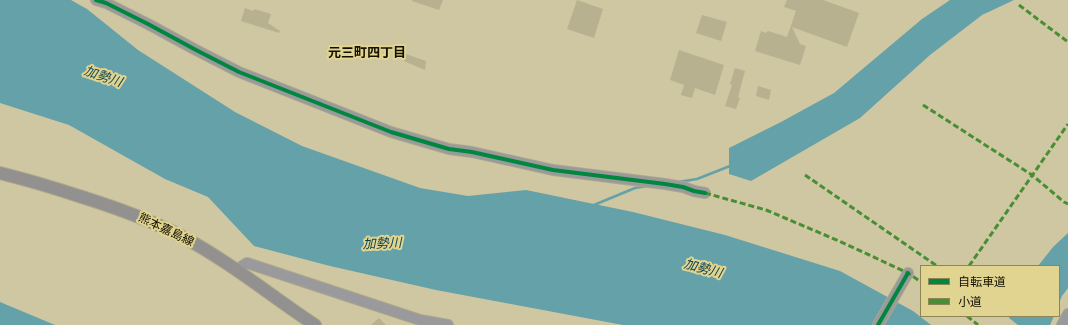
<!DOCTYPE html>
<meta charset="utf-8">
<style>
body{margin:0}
#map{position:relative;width:1068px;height:325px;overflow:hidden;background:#cec7a2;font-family:"Noto Sans","Noto Sans JP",sans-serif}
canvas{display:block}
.legend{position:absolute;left:920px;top:265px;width:140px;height:52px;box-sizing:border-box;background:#e0d490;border:1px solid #8e8556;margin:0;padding:5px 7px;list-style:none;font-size:12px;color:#140f00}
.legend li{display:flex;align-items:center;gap:8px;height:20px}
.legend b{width:20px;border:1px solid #8e8556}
</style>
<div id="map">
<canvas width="1068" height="325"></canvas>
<ul class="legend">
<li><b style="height:5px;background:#00873e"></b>自転車道</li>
<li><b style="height:5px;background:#478e35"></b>小道</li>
</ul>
</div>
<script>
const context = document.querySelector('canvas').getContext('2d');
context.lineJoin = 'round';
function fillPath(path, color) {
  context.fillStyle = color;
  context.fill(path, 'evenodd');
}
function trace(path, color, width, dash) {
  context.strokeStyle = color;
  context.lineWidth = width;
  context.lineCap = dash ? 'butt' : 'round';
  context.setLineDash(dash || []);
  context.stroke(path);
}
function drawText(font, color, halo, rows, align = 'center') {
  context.font = font + ' "Noto Sans","Noto Sans JP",sans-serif';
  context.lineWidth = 4;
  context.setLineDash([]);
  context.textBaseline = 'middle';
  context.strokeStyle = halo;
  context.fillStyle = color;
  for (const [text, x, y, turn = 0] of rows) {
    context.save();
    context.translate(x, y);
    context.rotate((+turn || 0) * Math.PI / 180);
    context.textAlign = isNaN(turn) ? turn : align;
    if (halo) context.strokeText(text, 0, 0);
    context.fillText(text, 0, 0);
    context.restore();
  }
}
fillPath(new Path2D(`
 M0,0H71L87,9L138,50L235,112L302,146L420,188L468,196L526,190L633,212L725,235L840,271L913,311L931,325H623L436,290L330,266L254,246L208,197L165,179L69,125L0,103Z
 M950,0H1014L982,15L930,55L860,118L751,181L729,174V148L781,122L834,93L922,19Z
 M1068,233V288L1062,296L1059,303V266H1038L1053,247Z
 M0,302L55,325H0Z
 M1010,316H1054L1050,325H1018L1009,318Z`), '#65a1a8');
trace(new Path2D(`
 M678,182L697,179L730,166
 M594,205L635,188L647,186`), '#65a1a8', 2.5);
fillPath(new Path2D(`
 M412,0H443L439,10L412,1Z
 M577,0L603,9L594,38L567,29Z
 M787,0H823L859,13L847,47L792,27L800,44L806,46L800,65L755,51L761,31L766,33L768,31L787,37L796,11L784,7Z
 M245,8L253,11L254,9L271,14L268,23L280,31L279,33L241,21Z
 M702,15L727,22L721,41L696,33Z
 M679,50L724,65L715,95L695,88L692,98L681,95L684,85L670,80Z
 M406,54L426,61L425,70L404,61Z
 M735,68L745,71L738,97L740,98L736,109L725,106L732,85L730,84Z
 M758,86L771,90L769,100L756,96Z
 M379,318L386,325H371Z`), '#b7b18f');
const minor = new Path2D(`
 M96,0L106,3L148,24L196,50L239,72L391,132L449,149L472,152L553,170L665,184L683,187L694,191L705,193
 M236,270L247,263L420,320L448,325
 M878,325L908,273
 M1062,325L1068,314`);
const major = new Path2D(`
 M0,173C28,180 55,188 82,197C117,208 151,220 183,237C230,262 271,296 315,325`);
trace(minor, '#ada78b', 12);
trace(major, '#ada78b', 14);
trace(minor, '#9a9a9c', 10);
trace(major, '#929190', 12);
trace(new Path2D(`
 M1019,5L1068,42
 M923,105L1032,175L1064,202L1068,204
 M805,175L937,266
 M705,193L766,210L839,241L908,273L921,282
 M969,266L1068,124
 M967,316L978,325`), '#478e35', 3, [6, 3]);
trace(new Path2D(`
 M96,0L106,3L148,24L196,50L239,72L391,132L449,149L472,152L553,170L665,184L683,187L694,191L705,193
 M878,325L908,273`), '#00873e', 4);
drawText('12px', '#140f00', '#e0d490', [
 ["熊本嘉島線",166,230,26]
]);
drawText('bold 13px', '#140f00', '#e0d490', [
 ["元三町四丁目",367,53]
]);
drawText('italic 13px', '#093f4d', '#e0d490', [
 ["加勢川",103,77,19],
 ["加勢川",382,244,-2],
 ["加勢川",703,269,15]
]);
</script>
